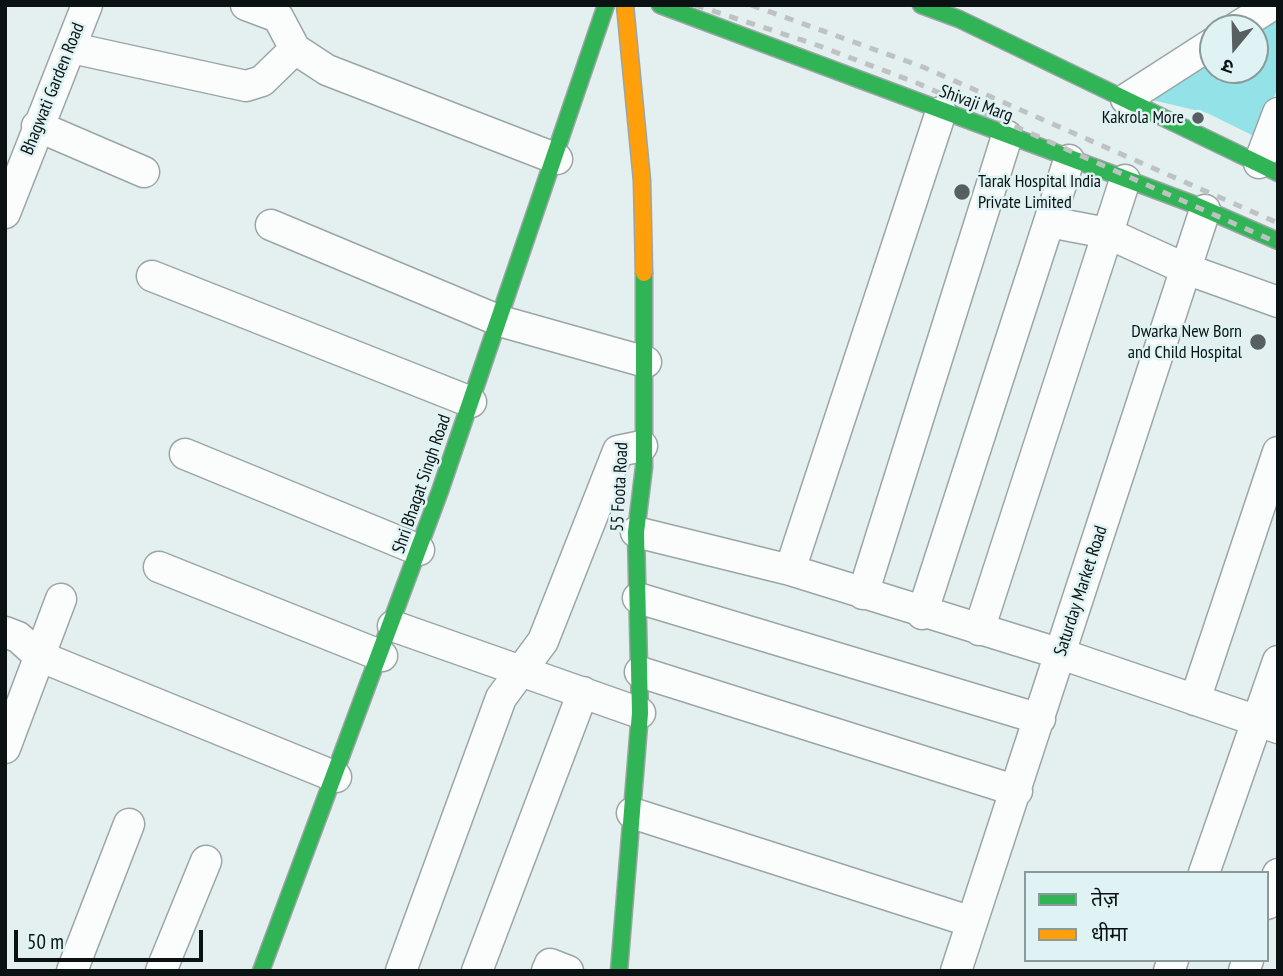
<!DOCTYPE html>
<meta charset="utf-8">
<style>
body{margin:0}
#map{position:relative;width:1283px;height:976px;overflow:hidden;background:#e4efef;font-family:"PT Sans Narrow","Noto Sans Devanagari",sans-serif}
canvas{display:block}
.frame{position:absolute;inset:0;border:7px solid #0b1213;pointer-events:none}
.legend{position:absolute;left:1024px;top:871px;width:245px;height:91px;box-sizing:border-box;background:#dff3f4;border:2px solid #8a999a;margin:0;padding:9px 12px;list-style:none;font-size:21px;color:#0b1213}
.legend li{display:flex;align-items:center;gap:14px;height:35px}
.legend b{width:35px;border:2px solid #8a999a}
.north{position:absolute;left:1199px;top:14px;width:70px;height:70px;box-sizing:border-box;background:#dff3f4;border:2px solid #8a999a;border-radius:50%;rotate:199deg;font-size:19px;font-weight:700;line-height:28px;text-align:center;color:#0b1213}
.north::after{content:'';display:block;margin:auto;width:24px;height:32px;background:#575f60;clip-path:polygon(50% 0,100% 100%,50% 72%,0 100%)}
.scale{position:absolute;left:14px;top:930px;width:189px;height:32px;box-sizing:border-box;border:4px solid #0b1213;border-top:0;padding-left:9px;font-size:21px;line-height:24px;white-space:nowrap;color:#0b1213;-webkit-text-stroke:5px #dff3f4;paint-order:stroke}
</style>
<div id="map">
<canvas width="1283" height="976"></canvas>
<div class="frame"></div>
<ul class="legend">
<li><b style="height:9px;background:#30b455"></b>तेज़</li>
<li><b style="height:9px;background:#ff9f0a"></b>धीमा</li>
</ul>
<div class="north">उ</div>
<div class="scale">50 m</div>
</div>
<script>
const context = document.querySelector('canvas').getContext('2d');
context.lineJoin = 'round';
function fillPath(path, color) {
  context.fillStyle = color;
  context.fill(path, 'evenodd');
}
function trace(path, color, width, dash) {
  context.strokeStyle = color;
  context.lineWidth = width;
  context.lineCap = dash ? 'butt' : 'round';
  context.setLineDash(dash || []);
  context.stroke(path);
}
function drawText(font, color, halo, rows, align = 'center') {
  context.font = font + ' "PT Sans Narrow",sans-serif';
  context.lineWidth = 5;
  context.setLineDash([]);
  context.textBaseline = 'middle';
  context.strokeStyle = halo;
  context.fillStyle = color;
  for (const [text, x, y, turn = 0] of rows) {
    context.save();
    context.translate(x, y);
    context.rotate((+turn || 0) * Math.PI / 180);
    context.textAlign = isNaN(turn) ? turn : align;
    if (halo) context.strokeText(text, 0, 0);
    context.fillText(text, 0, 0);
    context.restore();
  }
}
fillPath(new Path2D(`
 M1278,6V87L1258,138L1207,113L1144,98L1213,47V70H1255V28Z`), '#92e2e7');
const street = new Path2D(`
 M246,5L278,17L295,49L327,70L557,159
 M1236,28L1272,5
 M72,48L246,86L262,81L295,49
 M1126,99L1213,43
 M37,126L144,172
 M1259,163L1278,113
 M5,213L87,5
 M1049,222L1107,233L1186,269L1278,302
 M271,225L500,321L646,362
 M152,276L471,402
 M185,454L419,550
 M636,532L790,570L1061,654L1278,728
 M159,567L382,656
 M790,570L941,112
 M863,594L1007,136
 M638,598L1040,719
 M922,614L1069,160
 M393,626L640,713
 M979,630L1125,180
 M5,632L18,637L39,656L336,777
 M640,672L1017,791
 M1195,700L1278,452
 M5,748L61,599
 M632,813L972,922
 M1204,873L1278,661
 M1267,904L1278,874
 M72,971L129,824
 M161,971L206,861
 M401,971L501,698L543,641L618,451L642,446
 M477,971L583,692
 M547,971L550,964L568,971
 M956,971L1205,210
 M1169,971L1173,960
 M1244,971L1248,960`);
const fast = new Path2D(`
 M660,5L1193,204L1278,241
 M921,5L959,19L1278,173
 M261,971L440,491L606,5
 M619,971L640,713L636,532L644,467V273`);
const slow = new Path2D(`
 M625,5L642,181L644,273`);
trace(street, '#9ca5a5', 33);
trace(fast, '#9ca5a5', 19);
trace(slow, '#9ca5a5', 19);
trace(street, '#fbfdfd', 30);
trace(fast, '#30b455', 16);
trace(slow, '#ff9f0a', 16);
trace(new Path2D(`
 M695,5L814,44L917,83L1278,243
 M751,5L923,67L1278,223`), '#bfc2c2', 5, [9, 9]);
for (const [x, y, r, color] of [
 [1198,118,7,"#575f60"],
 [962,192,9,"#575f60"],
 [1258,342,9,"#575f60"]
]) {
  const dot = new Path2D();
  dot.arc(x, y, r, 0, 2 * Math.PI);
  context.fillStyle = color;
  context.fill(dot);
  trace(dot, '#dff3f4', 2.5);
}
drawText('18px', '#0b1213', '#dff3f4', [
 ["Bhagwati Garden Road",53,89,-68],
 ["Shivaji Marg",976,104,20],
 ["Shri Bhagat Singh Road",422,484,-71],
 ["55 Foota Road",620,487,-87],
 ["Saturday Market Road",1081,591,-72]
]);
drawText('18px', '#0b1213', '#dff3f4', [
 ["Kakrola More",1184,118],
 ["Tarak Hospital India",978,182,"left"],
 ["Private Limited",978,203,"left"],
 ["Dwarka New Born",1242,332],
 ["and Child Hospital",1242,353]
], 'right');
</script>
